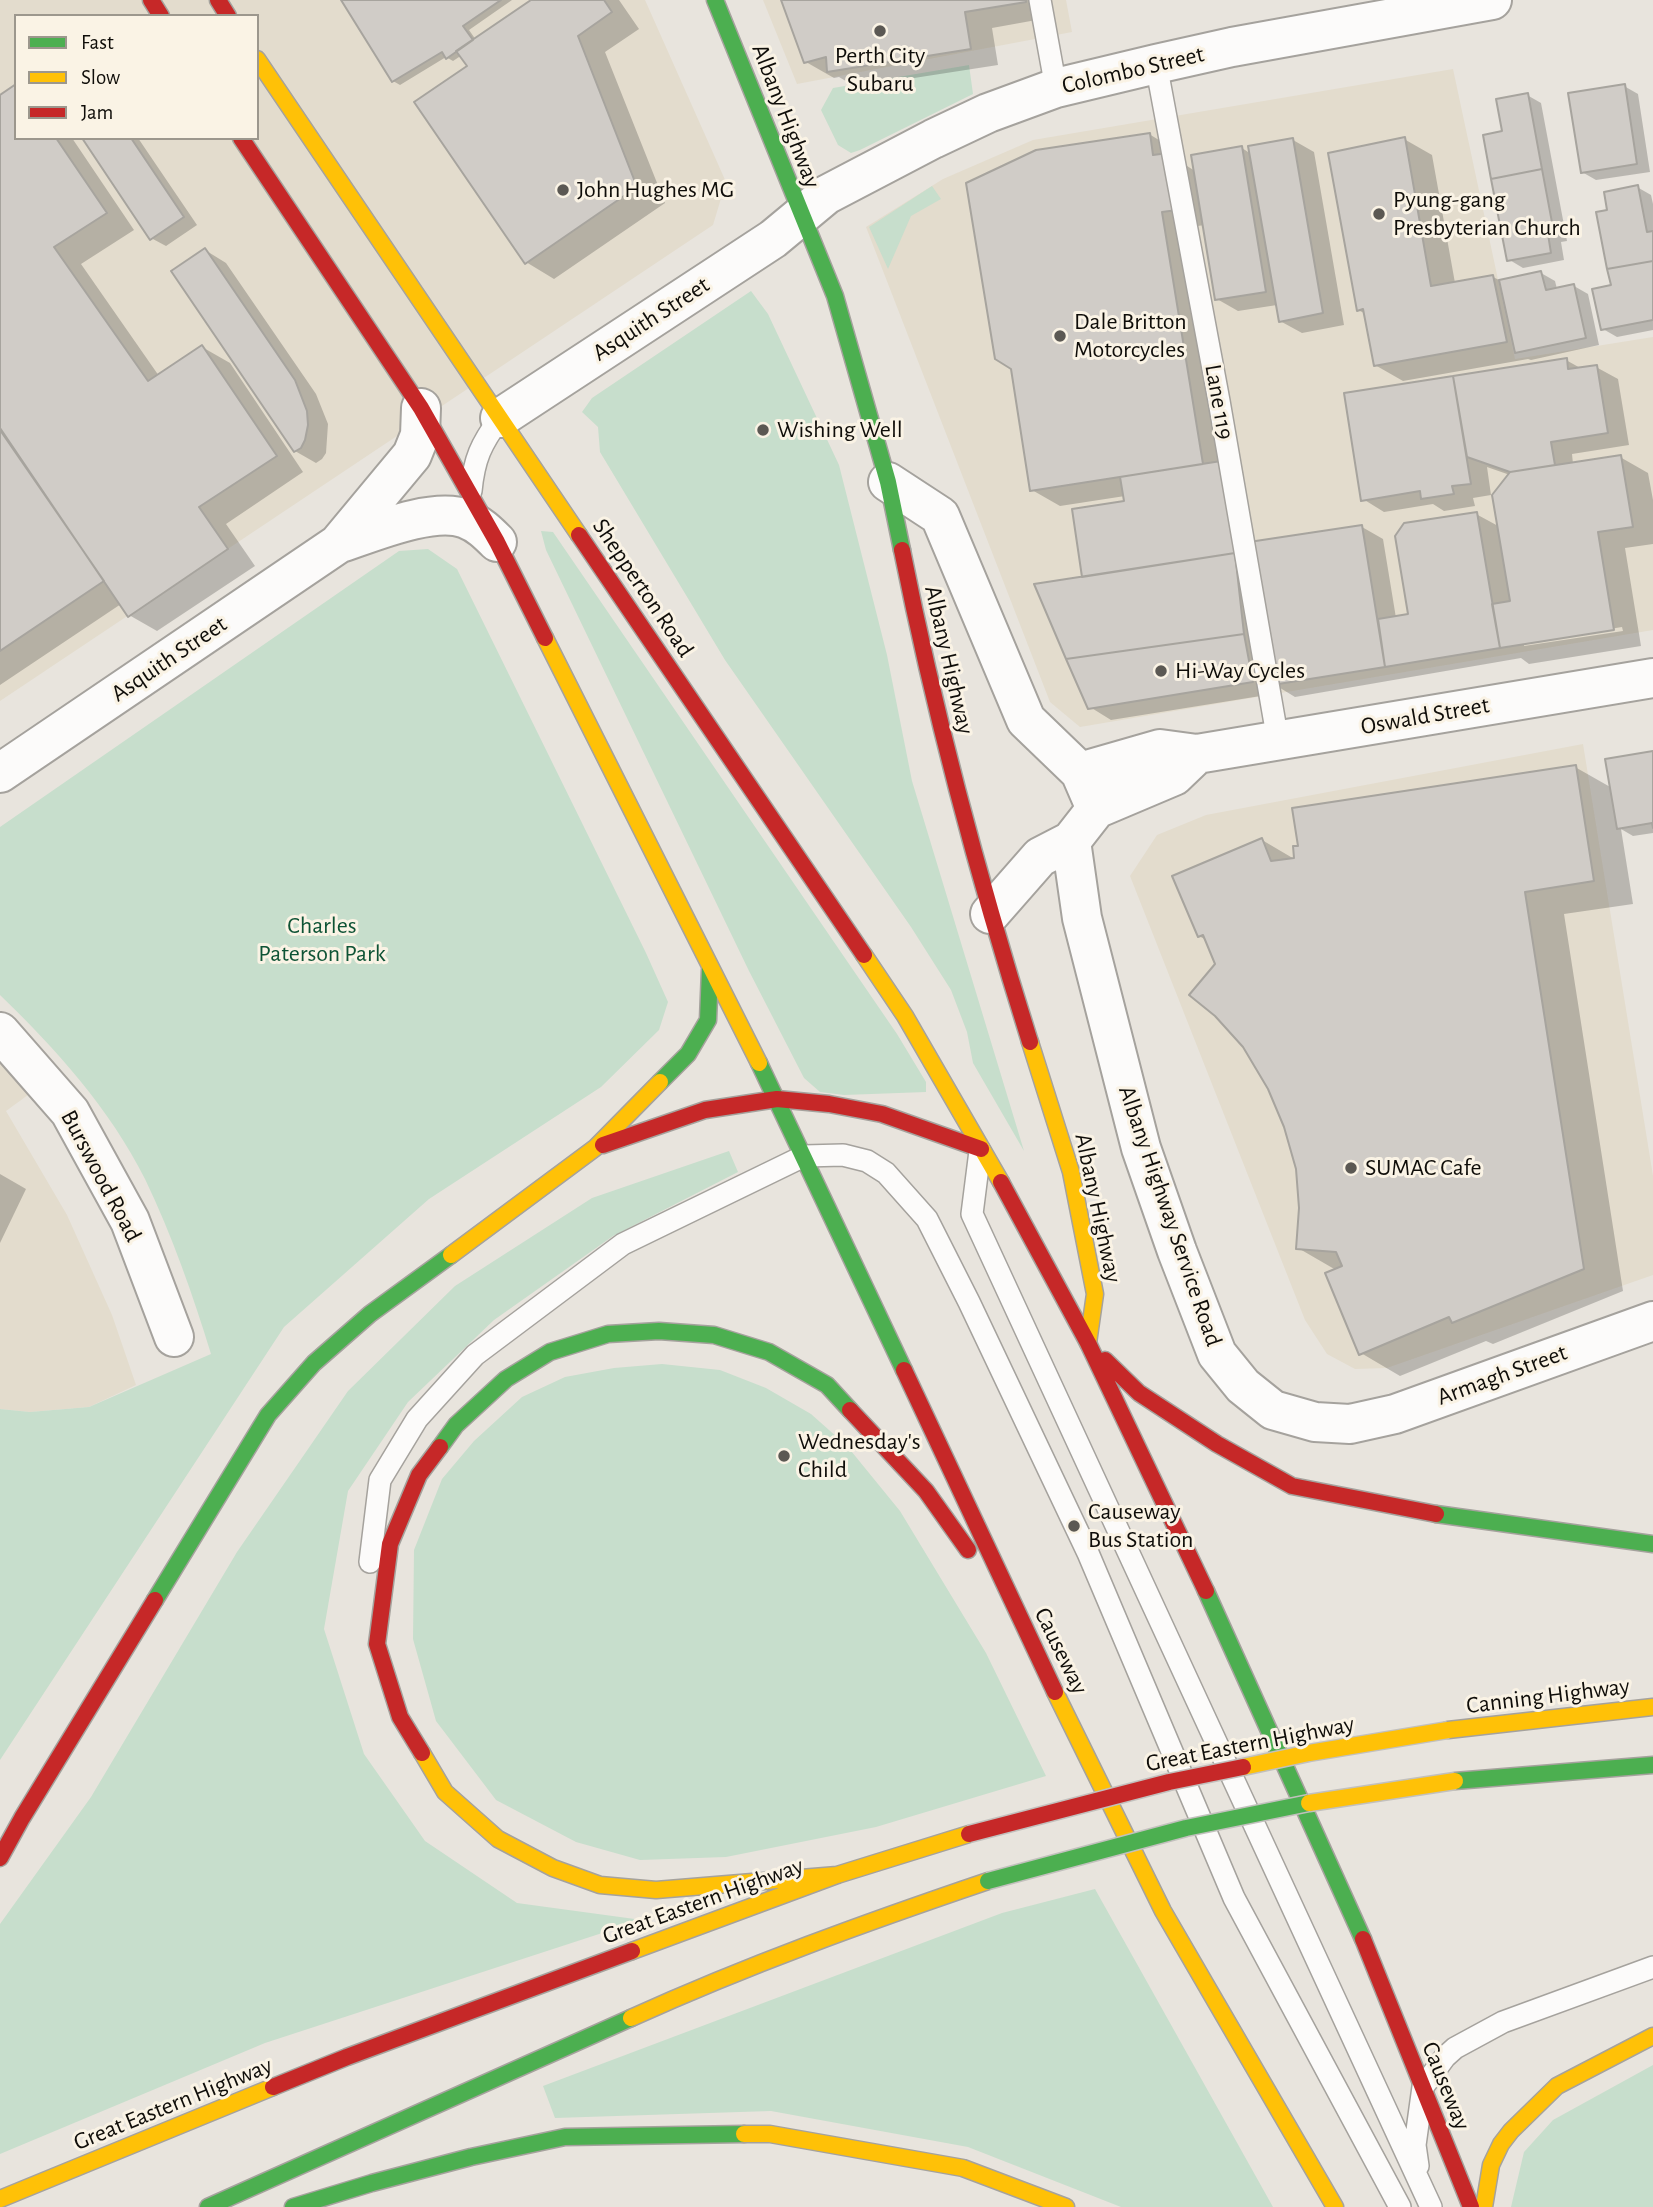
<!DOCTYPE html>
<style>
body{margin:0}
#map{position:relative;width:1653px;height:2207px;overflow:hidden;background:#e8e4dd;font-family:"Alegreya Sans",sans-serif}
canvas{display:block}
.legend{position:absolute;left:14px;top:14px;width:245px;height:126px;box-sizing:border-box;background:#faf3e5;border:2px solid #9c978d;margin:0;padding:9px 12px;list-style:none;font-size:21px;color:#0f0d09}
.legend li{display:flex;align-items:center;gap:14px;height:35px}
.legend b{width:35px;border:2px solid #9c978d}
</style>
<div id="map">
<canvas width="1653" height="2207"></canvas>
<ul class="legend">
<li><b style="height:9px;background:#4caf50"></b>Fast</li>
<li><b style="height:9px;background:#ffc107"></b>Slow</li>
<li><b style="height:9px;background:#c62828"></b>Jam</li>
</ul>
</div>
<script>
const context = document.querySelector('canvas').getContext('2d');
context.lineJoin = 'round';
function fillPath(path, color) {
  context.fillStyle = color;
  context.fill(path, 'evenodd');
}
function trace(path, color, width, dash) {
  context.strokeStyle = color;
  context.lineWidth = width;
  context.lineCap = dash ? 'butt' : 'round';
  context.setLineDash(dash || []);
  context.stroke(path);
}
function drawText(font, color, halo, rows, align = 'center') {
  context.font = font + ' "Alegreya Sans",sans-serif';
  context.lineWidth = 6;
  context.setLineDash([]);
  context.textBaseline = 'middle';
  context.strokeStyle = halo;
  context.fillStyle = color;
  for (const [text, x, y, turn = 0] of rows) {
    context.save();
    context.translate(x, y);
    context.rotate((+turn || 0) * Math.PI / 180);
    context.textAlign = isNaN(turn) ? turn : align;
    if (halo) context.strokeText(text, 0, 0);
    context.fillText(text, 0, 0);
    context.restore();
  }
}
fillPath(new Path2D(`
 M0,0H645L726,182L713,225L0,701ZM16,16H257V138H16Z
 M763,0H1066L1072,32L797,84Z
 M1453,69L1515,359L1653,337V630L1080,727L1050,702L866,227L943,179L1033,140Z
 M1583,744L1653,1176V1275L1387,1368L1355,1369L1327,1354L1305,1320L1130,876L1157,835L1206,815Z
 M0,1063L28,1095L6,1111L67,1215L112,1315L136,1385L89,1407L30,1412L0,1409Z`), '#e3dccd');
fillPath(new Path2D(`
 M969,65L973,94L860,150L851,153L838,145L821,110L833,88Z
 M932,186L941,199L911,216L888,269L869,227Z
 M751,291L768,314L839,465L887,655L912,781L1024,1151L973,1063L967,1032L951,990L911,927L725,660L600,452L598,427L582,412L592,398Z
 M541,531L553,532L897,1034L926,1082V1092L844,1095L820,1092L804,1078L749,971L546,550Z
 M428,549L457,569L646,953L668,1002L659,1030L601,1087L429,1199L284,1327L0,1760V1409L30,1412L89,1407L211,1354C193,1295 172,1235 145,1179C110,1109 56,1049 0,995V827L399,551Z
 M729,1151L738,1172L613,1236L494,1320L408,1402L348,1491L324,1629L364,1754L425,1841L517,1903L642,1920L265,2043L0,2154V1924L91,1797L237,1552L348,1391L455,1286L592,1198Z
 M662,1364L720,1370L766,1388L811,1414L847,1446L900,1511L986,1653L1046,1776L876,1827L726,1857L640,1860L576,1842L496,1800L436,1721L413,1639L414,1550L442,1479L474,1441L522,1397L565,1377L614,1368Z
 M1095,1889L1273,2207H1121L968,2147L771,2111L555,2118L543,2086L1002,1913Z
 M1653,2065V2207H1511L1524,2152L1553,2120Z`), '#c7decc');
fillPath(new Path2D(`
 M343,0H512L469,30L476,40L534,0H619L639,29L605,52L665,203L554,279L526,262L469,66L462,55L453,61L446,57L400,85L393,81Z
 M783,0H1050L1053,17L992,28L998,65L856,87L839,77L834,78L806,62Z
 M1624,86L1638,94L1650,172L1596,180L1582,172Z
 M1527,95L1541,103L1567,241L1561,242L1564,260L1523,268L1508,259L1504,132Z
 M0,97L16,138H72L134,230L81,264L159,376L202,347L230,363L303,472L226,524L255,566L157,631L129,615L121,604L0,685Z
 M1149,134L1177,151L1179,161L1195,171L1242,148L1251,154L1293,140L1314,152L1344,325L1302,333L1280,321L1277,305L1238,311L1217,299L1205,225L1190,227L1251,544L1362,527L1383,539L1396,618L1410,616L1476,514L1500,527L1510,475L1487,467L1491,495L1473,498L1475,506L1444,511L1433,504L1384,512L1363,499L1346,394L1566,360L1582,369L1596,367L1618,379L1629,445L1572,454L1573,464L1620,457L1648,473L1653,500V544L1625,548L1641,646L1529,664L1521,658L1295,697L1272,683L1273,694L1111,720L1090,707L1084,578L1126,503L1125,496L1060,506L1032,490ZM1622,627L1623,631L1524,646V643Z
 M84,138H138L197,225L166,246L151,238Z
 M1404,139L1432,155L1455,283L1493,277L1501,281L1541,273L1555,281L1557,289L1574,286L1588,294L1599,345L1531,360L1528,359L1403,381L1375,365L1366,314L1358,310Z
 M1637,187L1651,195L1653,204V330L1617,337L1603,329L1613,286L1609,212Z
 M205,250L226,263L316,394L328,424L326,453L322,459L316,463L295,451Z
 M1653,752V833L1633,836L1621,829L1633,904L1564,914L1623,1291L1493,1344L1486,1341L1400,1376L1361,1353L1336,1270L1298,1248L1301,1208L1298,1168L1285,1126L1208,941L1199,936L1262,840L1296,860L1575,767L1612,788Z
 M0,1174L26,1189L0,1243Z`), '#0003');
const building = new Path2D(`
 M341,0H501L463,26L473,40L446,59L442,52L392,82Z
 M531,0H604L612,12L578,36L637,187L525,264L414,102L467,66L456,51Z
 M781,0H1026V2L965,12L971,49L827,72L826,57L804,63Z
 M16,84V138H56L107,213L54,247L148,381L202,345L277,456L199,507L228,549L128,617L0,428V95Z
 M1625,84L1637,164L1581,173L1568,93Z
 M1528,93L1542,169L1491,179L1483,135L1502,131L1496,99Z
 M1150,133L1153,155L1168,153L1177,210L1162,212L1203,464L1030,491L1011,369L995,359L966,183L1036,150Z
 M1405,137L1431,286L1493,275L1507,342L1374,366L1363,309L1357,311L1328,153Z
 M82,138H131L184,217L150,240Z
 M1293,138L1323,313L1279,322L1248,146Z
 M1242,146L1266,292L1215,300L1191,155Z
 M1542,169L1554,233L1548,234L1551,253L1507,261L1491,179Z
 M1638,185L1647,232L1653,231V261L1607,269L1596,212L1607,210L1604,192Z
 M205,248L295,380L307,411L308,425L305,440L301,448L294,452L171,271Z
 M1653,261V320L1601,330L1592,289L1611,285L1607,269Z
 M1541,271L1546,290L1574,284L1586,338L1515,353L1499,280Z
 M1567,358L1568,369L1597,365L1608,433L1551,442L1555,465L1510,472L1467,457L1453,376Z
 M1453,376L1471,484L1452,486L1454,494L1421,499L1420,491L1361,501L1344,393Z
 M0,430L104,581L0,651Z
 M1621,455L1633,527L1598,532L1614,630L1500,648L1492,604L1510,601L1492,495L1510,472Z
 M1221,461L1235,553L1082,577L1072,509L1124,501L1120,477Z
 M1477,512L1500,648L1385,667L1378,619L1408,614L1395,536L1404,523Z
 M1362,525L1385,667L1272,685L1249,542Z
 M1235,553L1244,634L1066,659L1034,584Z
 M1244,634L1253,682L1088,709L1066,659Z
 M1653,751V828L1652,823L1617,829L1605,759Z
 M1576,765L1594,881L1525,892L1584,1269L1452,1323L1449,1317L1359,1355L1325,1273L1342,1266L1336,1252L1296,1249L1299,1208L1296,1169L1284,1127L1268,1089L1243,1047L1215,1016L1189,995L1215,964L1203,935L1198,937L1172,876L1262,838L1271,861L1294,858L1293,846H1298L1292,808Z`);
fillPath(building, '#d0ccc7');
trace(building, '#a7a49e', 2);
const lane = new Path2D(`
 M1040,0L1056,88
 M1156,64L1219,401L1278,741
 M471,491C474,459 481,444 500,418
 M980,1151L972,1214L1431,2207
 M370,1562L380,1480L417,1419L475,1355L623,1244L804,1156L843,1155L867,1161L886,1173L927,1219L969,1302L1088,1553L1234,1898L1400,2207
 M1418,2166L1415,2145L1423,2087L1445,2057L1455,2048L1503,2022L1653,1967`);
const street = new Path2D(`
 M500,418L773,239L826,195L933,139L988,113L1056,88L1156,64L1232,47L1492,0
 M888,482L940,516L1026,720L1080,772L1096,809L1071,841L1040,857L990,914
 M338,544L412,455L420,435L421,408
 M1080,772L1160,749L1197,754L1653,678
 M0,773L338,544C371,533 434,506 466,519C479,524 488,533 497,542
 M1096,809L1174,776L1197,754
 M1071,841L1082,918L1141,1148L1177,1251L1217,1354L1243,1386L1273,1410L1315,1422L1350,1424L1395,1414L1653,1321
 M0,1032L70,1112L130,1221L174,1337`);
const fast = new Path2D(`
 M715,0L835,296L888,482L902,550
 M759,1063L904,1370
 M660,1082L688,1054L708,1020L710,970
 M440,1447L456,1425L506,1379L550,1352L608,1334L659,1331L714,1335L769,1352L827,1385L850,1410
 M1436,1514L1653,1544
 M1206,1591L1363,1939
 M155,1600L268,1415L314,1363L370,1314L451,1255
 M1455,1781L1653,1765
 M208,2207L631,2018
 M293,2207L372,2183L471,2157L565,2137L744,2134`);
const slow = new Path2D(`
 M257,59L579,535
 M545,638L759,1063
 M864,955L905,1016L1001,1182
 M1030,1042L1071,1172L1095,1294L1088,1343
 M451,1255L595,1148L660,1082
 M1055,1692L1163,1911L1335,2207
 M1448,1730L1653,1707
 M422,1753L445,1792L498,1839L553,1868L600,1885L656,1890L837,1875
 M632,1951L837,1875L969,1834
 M631,2018C748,1965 867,1922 988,1881
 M744,2134H770L963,2168L1066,2207
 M0,2199L273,2087
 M1484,2207L1491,2165L1501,2144L1511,2131L1557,2086L1653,2036`);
const jam = new Path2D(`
 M151,0L161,16
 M218,0L228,16
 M241,138L421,408L497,542L545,638
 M579,535L864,955
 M902,550C935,716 979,880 1030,1042
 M603,1145L705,1110L777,1099L829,1104L882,1114L981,1149
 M1001,1182L1088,1343L1206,1591
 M1105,1360L1139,1393L1217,1444L1292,1486L1436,1514
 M904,1370L1055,1692
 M850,1410L926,1491L968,1550
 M422,1753L400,1717L377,1644L390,1544L419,1475L440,1447
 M0,1858L22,1818L155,1600
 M1363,1939L1471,2207
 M273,2087L347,2057L632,1951`);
trace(lane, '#a5a29d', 24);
trace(street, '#a5a29d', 42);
trace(fast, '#a5a29d', 19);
trace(slow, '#a5a29d', 19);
trace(jam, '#a5a29d', 19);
trace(lane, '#fcfbfa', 21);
trace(street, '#fcfbfa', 38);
trace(fast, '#4caf50', 16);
trace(slow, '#ffc107', 16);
trace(jam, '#c62828', 16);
const fastBridge = new Path2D(`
 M988,1881L1186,1828L1309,1803`);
const slowBridge = new Path2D(`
 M1243,1767L1309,1753L1448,1730
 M1309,1803L1455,1781`);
const jamBridge = new Path2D(`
 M969,1834L1169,1782L1243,1767`);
trace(fastBridge, '#c2c0bd', 19, []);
trace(slowBridge, '#c2c0bd', 19, []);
trace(jamBridge, '#c2c0bd', 19, []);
trace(fastBridge, '#4caf50', 16);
trace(slowBridge, '#ffc107', 16);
trace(jamBridge, '#c62828', 16);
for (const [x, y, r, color] of [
 [880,31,7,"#5b5853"],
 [563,190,7,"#5b5853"],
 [1379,214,7,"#5b5853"],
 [1060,336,7,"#5b5853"],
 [763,430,7,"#5b5853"],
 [1161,671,7,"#5b5853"],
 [1351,1168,7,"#5b5853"],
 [784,1456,7,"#5b5853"],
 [1074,1526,7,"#5b5853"]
]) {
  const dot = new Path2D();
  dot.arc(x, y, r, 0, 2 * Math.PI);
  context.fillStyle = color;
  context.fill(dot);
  trace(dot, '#faf3e5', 2.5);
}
drawText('24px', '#0f0d09', '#faf3e5', [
 ["Perth City",880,56,"center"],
 ["Subaru",880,84,"center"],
 ["John Hughes MG",577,190],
 ["Pyung-gang",1393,200],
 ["Presbyterian Church",1393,228],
 ["Dale Britton",1074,322],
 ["Motorcycles",1074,350],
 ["Wishing Well",777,430],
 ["Hi-Way Cycles",1175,671],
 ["SUMAC Cafe",1365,1168],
 ["Wednesday's",798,1442],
 ["Child",798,1470],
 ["Causeway",1088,1512],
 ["Bus Station",1088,1540]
], 'left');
drawText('24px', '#0f0d09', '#faf3e5', [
 ["Colombo Street",1133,70,-13],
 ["Albany Highway",786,116,69],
 ["Asquith Street",651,319,-33],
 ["Lane 119",1219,402,80],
 ["Shepperton Road",643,588,56],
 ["Asquith Street",169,659,-34],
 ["Albany Highway",949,660,77],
 ["Oswald Street",1425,716,-10],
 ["Burswood Road",101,1176,62],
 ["Albany Highway",1098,1208,78],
 ["Albany Highway Service Road",1170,1216,71],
 ["Armagh Street",1502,1375,-20],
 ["Causeway",1061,1651,64],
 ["Canning Highway",1548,1696,-7],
 ["Great Eastern Highway",1250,1744,-11],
 ["Great Eastern Highway",703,1901,-20],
 ["Causeway",1446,2086,68],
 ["Great Eastern Highway",173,2104,-22]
]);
drawText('24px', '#0e5335', '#faf3e5', [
 ["Charles",322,926],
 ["Paterson Park",322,954]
]);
</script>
